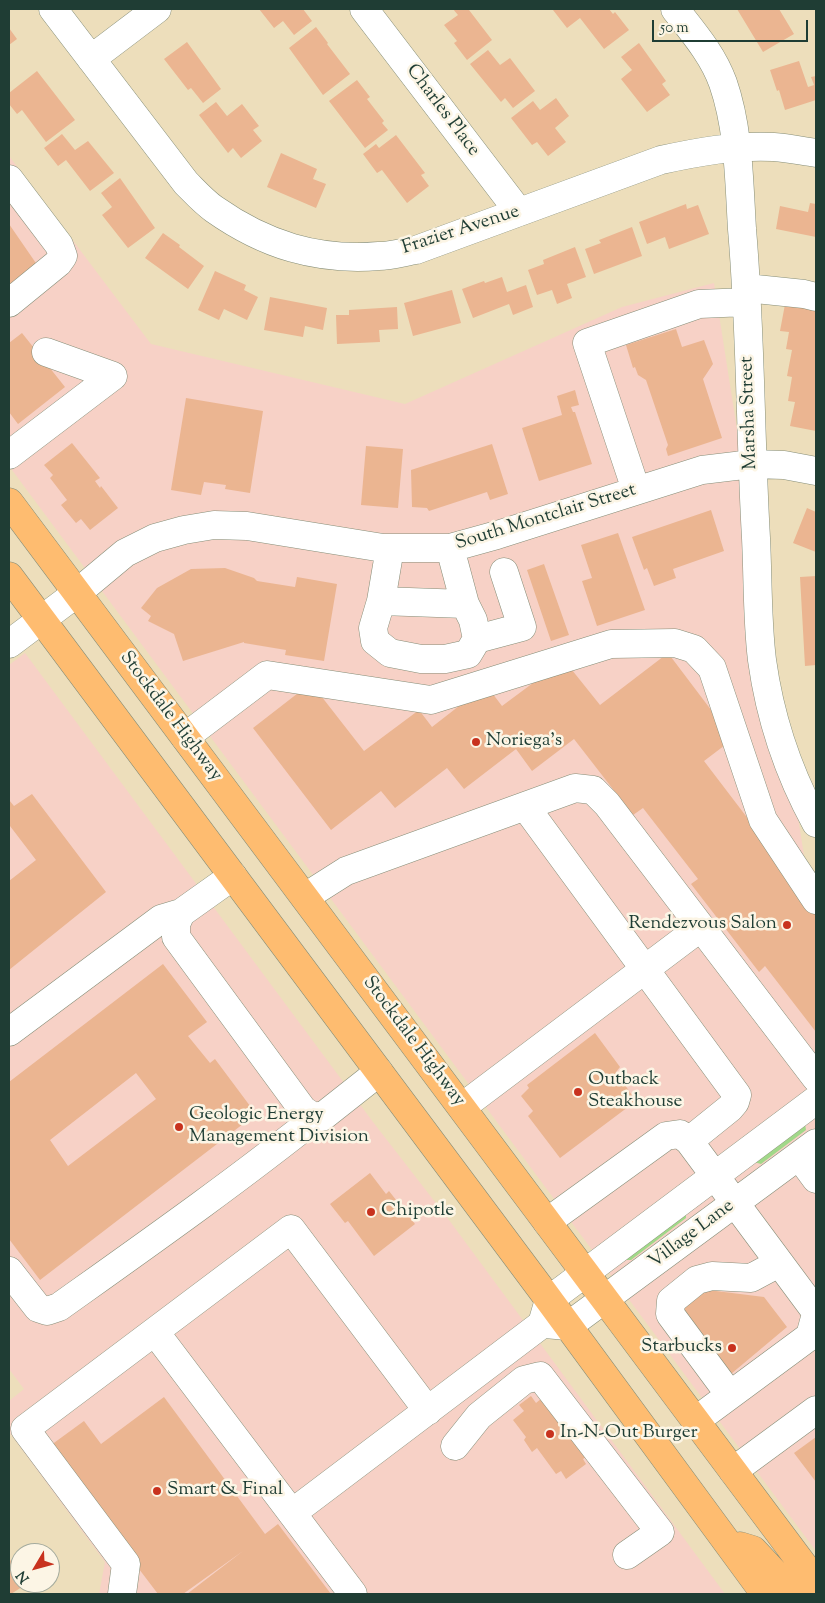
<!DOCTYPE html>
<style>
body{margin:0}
#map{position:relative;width:825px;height:1603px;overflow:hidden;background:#eddebb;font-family:"Sorts Mill Goudy",serif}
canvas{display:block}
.frame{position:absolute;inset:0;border:10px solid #1f3d34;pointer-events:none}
.north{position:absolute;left:10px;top:1543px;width:50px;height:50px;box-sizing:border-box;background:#fcf5e5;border:1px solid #a4ab9e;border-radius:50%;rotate:233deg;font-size:14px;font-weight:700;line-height:20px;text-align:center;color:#1f3d34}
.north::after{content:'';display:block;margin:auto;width:18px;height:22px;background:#c8321e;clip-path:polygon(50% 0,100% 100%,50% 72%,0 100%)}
.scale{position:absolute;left:652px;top:20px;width:156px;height:22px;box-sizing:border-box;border:2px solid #1f3d34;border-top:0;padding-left:6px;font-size:15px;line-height:18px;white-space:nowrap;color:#1f3d34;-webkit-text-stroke:4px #fcf5e5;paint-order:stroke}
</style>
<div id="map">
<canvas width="825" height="1603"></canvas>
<div class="frame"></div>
<div class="north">N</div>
<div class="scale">50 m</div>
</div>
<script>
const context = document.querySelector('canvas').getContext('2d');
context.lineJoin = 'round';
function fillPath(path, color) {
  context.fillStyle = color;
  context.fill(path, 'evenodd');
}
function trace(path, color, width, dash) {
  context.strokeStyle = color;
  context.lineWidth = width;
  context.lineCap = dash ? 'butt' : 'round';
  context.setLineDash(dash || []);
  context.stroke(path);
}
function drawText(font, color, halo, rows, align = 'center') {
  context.font = font + ' "Sorts Mill Goudy",serif';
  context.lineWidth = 5;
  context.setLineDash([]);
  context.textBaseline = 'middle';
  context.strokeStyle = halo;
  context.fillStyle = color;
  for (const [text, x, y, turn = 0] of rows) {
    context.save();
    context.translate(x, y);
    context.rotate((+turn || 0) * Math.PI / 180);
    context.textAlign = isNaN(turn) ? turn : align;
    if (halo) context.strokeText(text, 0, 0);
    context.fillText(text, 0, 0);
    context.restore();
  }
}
fillPath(new Path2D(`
 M9,156L151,344L405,404L622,307L714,283L805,862L816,876V1551L9,466Z
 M25,653L373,1122L449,1220L725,1594H99L105,1562L9,1432V1401L24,1389L9,1369V665Z`), '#f7d1c6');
fillPath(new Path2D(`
 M805,1124L806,1130L761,1164L754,1162Z
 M686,1212V1218L631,1260H624Z`), '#a1d889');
fillPath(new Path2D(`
 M259,9H303L312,21L294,35L283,21L274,28Z
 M453,9H471L469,10L492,40L467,60L454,43L457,41L444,25L458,15Z
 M555,9H609L613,14L615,12L629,30L604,49L580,18L567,28L553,10Z
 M737,9H779L794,34L763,52Z
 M316,27L328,43L327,44L350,74L323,95L289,48Z
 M9,28L17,39L9,45Z
 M187,42L221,89L203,103L191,88L188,90L164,59Z
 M639,43L666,81L662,84L670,95L647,112L621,79L632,70L621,57Z
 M488,50L500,65L510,58L535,91L513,108L505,98L501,102L470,64Z
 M799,61L808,87L814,85L811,77L816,76V100L785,110L779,90L777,91L770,70Z
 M37,71L75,120L46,142L22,110L17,114L9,104V93Z
 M357,80L370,97L367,99L384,121L382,123L388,130L365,148L329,101Z
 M556,98L569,116L555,128L566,142L548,156L537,142L532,145L511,118L533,101L540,110Z
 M216,102L227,116L242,104L259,126L253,130L262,141L241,158L233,148L228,153L199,115Z
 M62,134L75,150L88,141L114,173L90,191L66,160L58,166L44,148Z
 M396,135L425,173L421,175L429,186L407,203L382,170L377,173L363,154L376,144L379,148Z
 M281,153L317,169L313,179L326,184L316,208L267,187Z
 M120,178L155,228L128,248L102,215L112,207L101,193Z
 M810,203L816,204V237L776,229L780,206L808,212Z
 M686,204L687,209L698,205L709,234L669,249L665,237L647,244L639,222Z
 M9,224L40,269L9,292Z
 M632,227L642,256L594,274L585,249L601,243L599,240Z
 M163,233L180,245L179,247L204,266L188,289L145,258Z
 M575,247L586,277L567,284L572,298L557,304L552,290L537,295L528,270L544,264L543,260Z
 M215,271L246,285L244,290L258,297L247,320L224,309L219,320L198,310Z
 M502,277L507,292L526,285L533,307L513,315L509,304L473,318L462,289L484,281L485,283Z
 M452,290L461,323L413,336L404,303Z
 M270,297L327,308L323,330L305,326L303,337L264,330Z
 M786,299L816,304V431L790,426L795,402L788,401L792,377L787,376L792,350L786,349L789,332L780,331Z
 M397,307L398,329L379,330L380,342L337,344L336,315H349V310Z
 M676,329L682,347L704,340L713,364L703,379L722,438L668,456L666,449L668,445L646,380L638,375L635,367L633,368L626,345Z
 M22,333L65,387L18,424L9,412V343Z
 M575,390L579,405L571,407L573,412H575L592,464L539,481L522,428L562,415L557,396Z
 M186,398L263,411L250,493L225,489L226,485L204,482L201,495L171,490Z
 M72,443L100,478L95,481L100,488L101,486L118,508L90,530L81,519L76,523L61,505L67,500L50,478L53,475L44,465Z
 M492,444L508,494L490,500L487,492L429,511L427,508L412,507L411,470Z
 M366,446L403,449L398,508L361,505Z
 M807,508L816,512V552L793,543Z
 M711,510L724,551L673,569L676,578L654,586L647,568L644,570L632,537Z
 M618,533L645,610L597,626L582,581L592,578L581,545Z
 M544,564L569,635L551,641L527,570Z
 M225,568L254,578L257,581L295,587L297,577L337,584L324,661L285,655L286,650L244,643V642L183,661L174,634L148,621L151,616L141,608L157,588L191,569Z
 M816,576V665L805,666L800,577Z
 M668,653L733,739L704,761L816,908V1032L765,966L759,972L691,884L698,879L643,808L633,815L574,739L532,771L516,749L464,789L447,768L395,808L381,791L331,830L253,728L311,683L364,751L419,710L432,727L486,685L502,706L564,660L600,705Z
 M32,794L106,892L9,970V881L36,860L10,826L9,827V800L14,806Z
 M163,964L207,1022L188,1036L210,1063L215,1059L256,1114L40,1280L9,1239V1082ZM136,1073L156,1099L68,1166L50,1140Z
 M595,1033L620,1067L616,1072L636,1101L560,1158L528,1116L533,1111L521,1096L529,1088L527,1085Z
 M370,1173L386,1194L389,1191L415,1224L374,1256L348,1221L345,1223L330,1204Z
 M700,1289L764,1297L787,1327L725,1379L672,1311Z
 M547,1394L591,1453L583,1459L586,1464L566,1479L561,1471L556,1474L537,1448L532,1452L524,1440L526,1437L513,1420L524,1411L519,1405L531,1396L536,1403Z
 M164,1397L265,1534L278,1524L331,1594H187L243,1551L183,1594H158L47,1448L84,1421L101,1444Z
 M816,1437V1482L794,1453Z
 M9,1558L20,1576V1583H24L25,1585L11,1594H9Z`), '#ebb591');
const minor = new Path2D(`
 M53,9L186,183C195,192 204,202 214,209C265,245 317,261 379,256C391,256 404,252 416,250L661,160C698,152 735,145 774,147C788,148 802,151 816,153
 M364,9L519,212
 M675,9C693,32 713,55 723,83C739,129 739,181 742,229C751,332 750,435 756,538C758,578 757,620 762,660C770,718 788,772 816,823
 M91,59L157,9
 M9,179L59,245L63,256L58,263L9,303
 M746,288L804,294L816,297
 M9,455L113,376L46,352
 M636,490L587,343L699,304L747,302
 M390,548L381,601L373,628L375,641L390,653L421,659H445L468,654L477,639L473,620L465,604
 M381,601L465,604L450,548
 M477,639L522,627L504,572
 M9,644L77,593L125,553L155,538L184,530L214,525L247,526L383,548H450L497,535L702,470L752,464L784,465L816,471
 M185,737L267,675L431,700L611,644L675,643L694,649L712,668L763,820L816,900
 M525,806L737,1095L735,1102L730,1108L689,1141
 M233,876L181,913L176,924V937L303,1110L312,1116L322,1117L379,1072
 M305,897L346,871L575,788L593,790L607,804L816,1078
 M9,1032L161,919L181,913
 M462,1107L701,927
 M799,1156L816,1179
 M547,1222L666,1136L680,1134L689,1141L816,1312
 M9,1271L38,1308L47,1311L59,1307C146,1245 234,1183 318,1116
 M545,1324L568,1326L816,1143
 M155,1332L353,1594
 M730,1395L670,1314L671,1301L697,1280L712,1276L751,1278L779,1263
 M695,1421L810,1336L816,1314
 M455,1446L479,1416L524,1380L540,1376L660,1532L627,1555
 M733,1471L816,1410
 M292,1513L542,1324L549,1300L816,1100
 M122,1594L126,1564L25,1429L291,1229L428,1411`);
const major = new Path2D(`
 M9,502L816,1582
 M9,576L541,1289L765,1594
 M740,1546L753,1550L794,1594`);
trace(minor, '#868e78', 29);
trace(major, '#868e78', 29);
trace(minor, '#fff', 28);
trace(major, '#febc70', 28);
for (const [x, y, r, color] of [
 [476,742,5,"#c8321e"],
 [787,925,5,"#c8321e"],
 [578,1092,5,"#c8321e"],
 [179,1127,5,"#c8321e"],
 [371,1212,5,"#c8321e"],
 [732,1348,5,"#c8321e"],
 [550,1434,5,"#c8321e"],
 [157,1491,5,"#c8321e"]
]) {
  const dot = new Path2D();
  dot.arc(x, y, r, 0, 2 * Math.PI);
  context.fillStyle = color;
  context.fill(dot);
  trace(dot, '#fcf5e5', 2);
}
drawText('19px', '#1f3d34', '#fcf5e5', [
 ["Charles Place",442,111,53],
 ["Frazier Avenue",461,231,-18],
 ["Marsha Street",750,413,-92],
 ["South Montclair Street",546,518,-17],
 ["Stockdale Highway",170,717,53],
 ["Stockdale Highway",413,1042,53],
 ["Village Lane",692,1235,-37]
]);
drawText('19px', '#1f3d34', '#fcf5e5', [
 ["Noriega's",486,742],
 ["Rendezvous Salon",777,925,"right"],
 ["Outback",588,1081],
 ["Steakhouse",588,1103],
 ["Geologic Energy",189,1116],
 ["Management Division",189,1138],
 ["Chipotle",381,1212],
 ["Starbucks",722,1348,"right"],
 ["In-N-Out Burger",560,1434],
 ["Smart & Final",167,1491]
], 'left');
</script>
